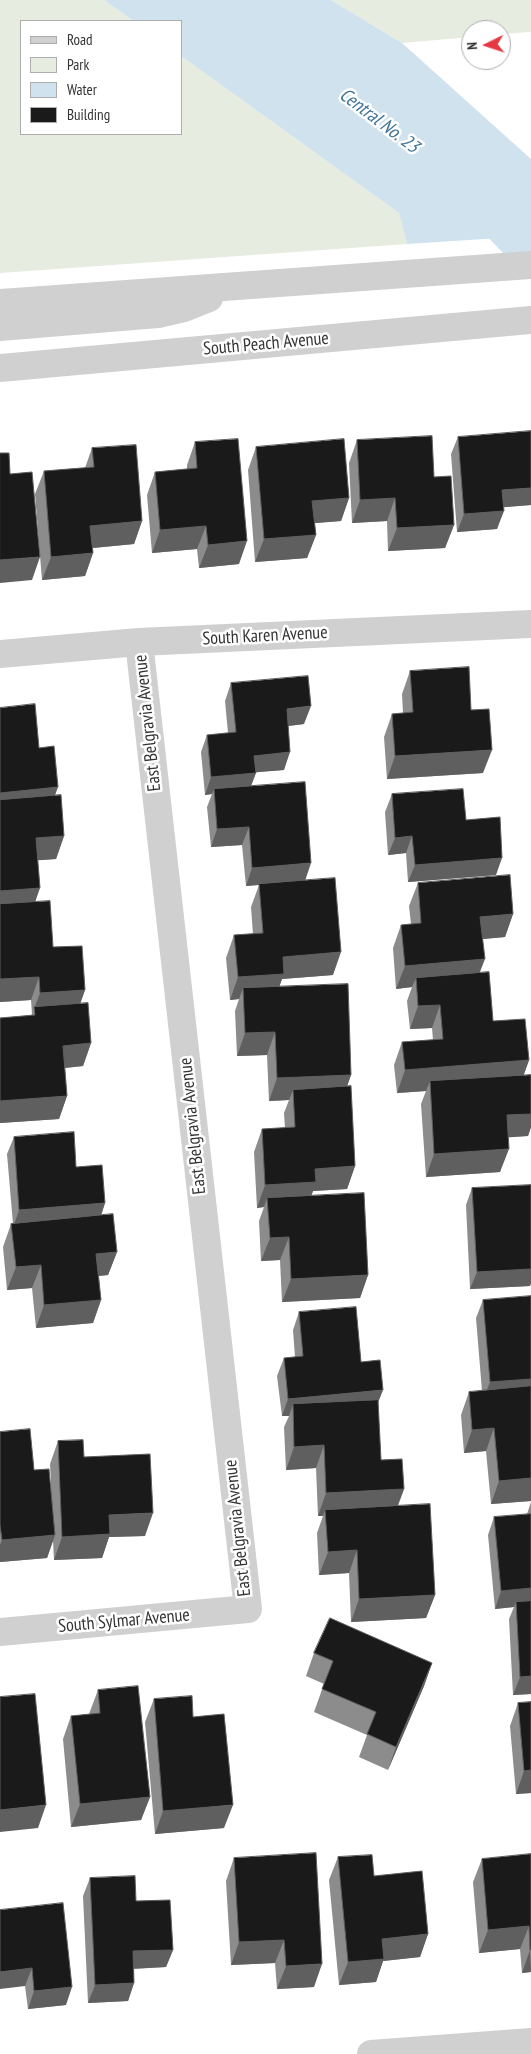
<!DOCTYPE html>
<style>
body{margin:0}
#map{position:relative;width:531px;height:2054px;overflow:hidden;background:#fff;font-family:"PT Sans Narrow",sans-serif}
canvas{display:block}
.legend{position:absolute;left:20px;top:20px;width:162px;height:115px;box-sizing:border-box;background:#fff;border:1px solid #adadad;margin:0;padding:6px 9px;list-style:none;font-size:15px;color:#333}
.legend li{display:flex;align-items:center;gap:10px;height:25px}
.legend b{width:25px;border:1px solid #adadad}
.north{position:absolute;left:461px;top:20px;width:50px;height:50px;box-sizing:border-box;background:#fff;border:1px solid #adadad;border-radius:50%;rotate:266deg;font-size:14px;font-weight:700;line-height:20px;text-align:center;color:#333}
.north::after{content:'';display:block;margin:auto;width:18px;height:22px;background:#e63946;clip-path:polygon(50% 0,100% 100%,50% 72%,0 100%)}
</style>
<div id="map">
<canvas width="531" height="2054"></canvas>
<ul class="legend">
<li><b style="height:6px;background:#d0d0d0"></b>Road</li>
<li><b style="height:14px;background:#e6ecdf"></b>Park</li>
<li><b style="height:14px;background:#cfe2ee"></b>Water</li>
<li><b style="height:14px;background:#1a1a1a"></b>Building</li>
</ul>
<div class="north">N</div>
</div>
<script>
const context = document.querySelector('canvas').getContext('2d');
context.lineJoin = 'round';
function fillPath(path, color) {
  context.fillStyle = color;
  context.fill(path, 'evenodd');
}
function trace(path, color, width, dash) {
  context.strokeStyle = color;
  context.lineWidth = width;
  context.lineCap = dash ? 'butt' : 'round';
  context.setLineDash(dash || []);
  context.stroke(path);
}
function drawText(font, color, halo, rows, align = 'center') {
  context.font = font + ' "PT Sans Narrow",sans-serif';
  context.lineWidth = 5;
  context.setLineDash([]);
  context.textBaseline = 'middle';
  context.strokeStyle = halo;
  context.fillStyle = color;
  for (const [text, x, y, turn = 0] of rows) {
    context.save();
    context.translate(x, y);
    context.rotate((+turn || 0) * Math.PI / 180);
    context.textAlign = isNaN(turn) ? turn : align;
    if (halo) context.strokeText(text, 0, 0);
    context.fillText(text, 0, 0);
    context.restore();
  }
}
fillPath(new Path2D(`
 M0,0H104L134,21H21V134H181V56L399,213L407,244L0,273Z
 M331,0H531V32L501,34V30H471V37L402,43Z`), '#e6ecdf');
fillPath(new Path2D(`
 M104,0H331L402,43L531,159V236L407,244L399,213L181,56V21H134Z`), '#cfe2ee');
trace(new Path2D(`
 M477,197L531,253`), '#cfe2ee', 40);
trace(new Path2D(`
 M0,303L531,265
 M0,327L158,314L184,308L209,298
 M0,368L531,320
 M0,654L139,642L531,624
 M0,1632L248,1609L139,642
 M371,2054L531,2042`), '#d0d0d0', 28);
fillPath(new Path2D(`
 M458,437L531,505L503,507L497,529L457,532L451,454Z
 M357,440L434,477L454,525L445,548L388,551L387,521L352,523L349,463Z
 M195,442L239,564L199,568L197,549L152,553L147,495L155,472L187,469V465Z
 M256,447L349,498L341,521L314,523L316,535L307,558L255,562L248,470Z
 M92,448L142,521L134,544L93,548V553L85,576L42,580L35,494L44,471L85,468Z
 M410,671L471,710L483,773L387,779L384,737L392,714L403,713L402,694Z
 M231,683L304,724L288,726L284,770L256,772L251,786L305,880L333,975L282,979L279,986L351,1075L347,1086L355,1166L347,1189L313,1191L311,1196L368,1275L360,1298L282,1302L280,1260L261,1261L259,1221L264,1207L257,1208L254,1152L262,1129L285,1128L284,1113L289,1100L269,1101L267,1055L237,1056L235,1011L239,999L230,1000L226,958L234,935L253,934L251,907L259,885L246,886L242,845L211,847L207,807L212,794L205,795L201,752L207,735L228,733L225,701Z
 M0,708L39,748L55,795L64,836L56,859L38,860L35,902L53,947L85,990L80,1003L91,1043L83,1066L65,1068L67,1096L59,1119L0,1123V1018L31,1015L32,1014L31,1000L0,1002Z
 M392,794L466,820L496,875L408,882L406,853L388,855L385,812Z
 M418,883L513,914L505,937L483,939L480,972L493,1021L529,1060L523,1076L531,1075V1127L528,1136L508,1137L500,1172L426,1177L421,1104L426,1091L397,1093L394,1065L402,1042L433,1040L432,1028L410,1029L407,1001L412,987L396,989L393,948L401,925L411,924L409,906Z
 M14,1137L76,1167L105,1203L101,1216L117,1252L108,1275L99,1276L101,1300L93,1323L36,1328L32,1288L7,1290L3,1247L11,1224H13L7,1154Z
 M531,1185V1283L530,1286L470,1289L466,1205L472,1188Z
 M531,1296V1501L491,1504L486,1451L464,1453L461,1415L469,1392L482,1391L476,1318L483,1300Z
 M299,1312L361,1362L378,1402L381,1460L404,1489L398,1506L435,1595L426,1618L351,1622L349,1573L319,1575L317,1533L323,1516H318L316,1468L286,1470L284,1427L289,1416H282L277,1376L284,1358L295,1357L293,1330Z
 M0,1432L34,1470L51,1484L50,1464L58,1441L84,1457L145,1536L109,1537L102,1558L54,1560L53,1541L47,1558L0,1562Z
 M531,1502V1694L513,1695L509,1619L514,1607L495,1609L488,1535L494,1517L527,1514Z
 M314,1653L432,1663L424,1686L388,1770L359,1757L367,1735L314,1712L324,1684L306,1676Z
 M98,1690L150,1797L141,1820L71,1827L63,1739L71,1716L89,1714Z
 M154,1699L193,1717L224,1828L155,1834L145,1722Z
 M531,1702V1793L516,1794L510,1726L518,1703Z
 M531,1854V1972L522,1973L520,1949L479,1953L473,1882L482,1859Z
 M338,1857L374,1876L428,1934L420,1957L383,1961L376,1982L339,1985L329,1880Z
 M234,1858L314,1987L277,1989L275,1963L231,1965L226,1881Z
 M90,1878L136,1901L173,1950L166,1967L134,1969V1983L128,2001L88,2003L83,1896Z
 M0,1910L66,2005L28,2009L25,1986Z`), '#8c8c8c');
fillPath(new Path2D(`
 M531,488V505L495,508L502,490Z
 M349,498L341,521L304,524L312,501Z
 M395,498L387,521L352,523L360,500Z
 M504,511L497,529L457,532L464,514Z
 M142,521L134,544L82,549L90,526Z
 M454,525L445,548L388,551L397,528Z
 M206,526L197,549L152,553L160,530Z
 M316,535L307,558L255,562L264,539Z
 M247,541L239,564L199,568L208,545Z
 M93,553L85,576L42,580L51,557Z
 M40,557L32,580L0,583V560Z
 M311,706L304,724L280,727L287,709Z
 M492,750L483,773L387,779L395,756Z
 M290,752L284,770L247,773L254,756Z
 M256,773L249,791L214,789L212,794L205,795L211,777Z
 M58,787L52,804L0,810V793Z
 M249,827L242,845L211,847L217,829Z
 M64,836L56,859L28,861L36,838Z
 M412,836L406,853L388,855L395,838Z
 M502,858L496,875L408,882L415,865Z
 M311,863L305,881L246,886L252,868Z
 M40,888L32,911L0,913V891Z
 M513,914L505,937L472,940L480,917Z
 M341,952L333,975L282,979L276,997L243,988L239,999L230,1000L238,977L283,957Z
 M485,959L476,982L416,978L412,987L396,989L405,966Z
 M39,977L31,1000L0,1002V979Z
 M85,990L77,1013L34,1009L40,993Z
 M440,1005L432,1028L410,1029L418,1006Z
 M275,1032L267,1055L237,1056L245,1033Z
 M91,1043L83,1066L54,1069L63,1046Z
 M529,1060L521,1083L430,1081L426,1091L397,1093L405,1070Z
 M351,1075L343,1098L293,1090L289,1100L269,1101L277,1078Z
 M67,1096L59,1119L0,1123V1101Z
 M531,1114V1127L528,1136L499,1138L507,1115Z
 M509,1149L500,1172L426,1177L434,1154Z
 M355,1166L347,1189L313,1191L308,1205L267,1198L264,1207L257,1208L265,1185L315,1169Z
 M105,1203L99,1221L13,1228L19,1210Z
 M289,1237L280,1260L261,1261L270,1238Z
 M117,1252L108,1275L88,1277L96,1254Z
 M41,1265L32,1288L7,1290L16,1267Z
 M531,1269V1283L530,1286L470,1289L477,1272Z
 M368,1275L360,1298L282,1302L291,1279Z
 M101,1300L93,1323L36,1328L44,1305Z
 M531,1379V1396L483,1400L490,1382Z
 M383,1390L376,1408L293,1404L289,1416H282L288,1399Z
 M494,1428L486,1451L464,1453L472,1430Z
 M324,1445L316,1468L286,1470L294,1447Z
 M531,1478V1501L491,1504L499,1481Z
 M404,1489L395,1512L325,1510L323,1516H318L326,1493Z
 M153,1513L145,1536L109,1537L102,1558L54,1560L62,1537L109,1515Z
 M55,1535L47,1558L0,1562V1545L2,1540Z
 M357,1550L349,1573L319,1575L328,1552Z
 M531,1588V1605L516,1602L514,1607L495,1609L501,1591Z
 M435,1595L426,1618L351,1622L359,1599Z
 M432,1663L424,1686L388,1770L396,1747Z
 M531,1676V1694L513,1695L520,1677Z
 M531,1770V1793L516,1794L524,1771Z
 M150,1797L141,1820L71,1827L80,1804Z
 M46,1805L38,1828L0,1832V1810Z
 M233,1805L224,1828L155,1834L163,1811Z
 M529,1926L520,1949L479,1953L488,1930Z
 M428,1934L420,1957L383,1961L376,1982L339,1985L348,1962L382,1939Z
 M284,1940L275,1963L231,1965L239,1942Z
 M173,1950L166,1967L126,1969L133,1951Z
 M530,1950L531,1972L522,1973Z
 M322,1964L314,1987L277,1989L286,1966Z
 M32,1968L25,1986L0,1989V1972Z
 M134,1983L128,2001L88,2003L95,1985Z
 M72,1987L66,2005L28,2009L34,1991Z`), '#5f5f5f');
const building = new Path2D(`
 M531,431V488L502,490L504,511L464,514L458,437Z
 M432,436L434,477L451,476L454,525L397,528L395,498L360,500L357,440Z
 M238,439L247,541L208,545L206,526L160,530L155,472L197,468L195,442Z
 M344,439L349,498L312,501L316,535L264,539L256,447Z
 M136,445L142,521L90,526L93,553L51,557L44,471L94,467L92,448Z
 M0,453H9L10,474L32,472L40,557L0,560Z
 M469,667L471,710L489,709L492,750L395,756L392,714L413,712L410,671Z
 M308,676L311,706L287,709L290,752L254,756L256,773L211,777L207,735L236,732L231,683Z
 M35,704L39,748L54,746L58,787L0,793V708Z
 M305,782L311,863L252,868L249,827L217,829L214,789Z
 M463,789L466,820L500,817L502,858L415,865L412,836L395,838L392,794Z
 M61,795L64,836L36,838L40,888L0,891V800Z
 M510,875L513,914L480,917L485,959L405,966L401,925L421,923L418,883Z
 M335,878L341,952L283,957L284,974L238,977L234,935L263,933L259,884Z
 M50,901L53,947L82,946L85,990L40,993L39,977L0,979V904Z
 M489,972L493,1021L525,1019L529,1060L405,1070L402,1042L443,1039L440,1005L418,1006L416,978Z
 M348,984L351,1075L277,1078L275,1032L245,1033L243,988Z
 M88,1003L91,1043L63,1046L67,1096L0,1101V1018L35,1015L34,1007Z
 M531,1075V1114L507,1115L509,1149L434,1154L430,1081Z
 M351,1086L355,1166L315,1169L316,1182L265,1185L262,1129L295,1127L293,1090Z
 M74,1132L76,1167L102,1165L105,1203L19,1210L14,1137Z
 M531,1185V1269L477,1272L472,1188Z
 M364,1193L368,1275L291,1279L289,1237L270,1238L267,1198Z
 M113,1214L117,1252L96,1254L101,1300L44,1305L41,1265L16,1267L11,1224Z
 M531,1296V1379L490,1382L483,1300Z
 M356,1307L361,1362L380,1360L383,1390L288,1399L284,1358L303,1356L299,1312Z
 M531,1386V1478L499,1481L494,1428L472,1430L469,1392Z
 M378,1400L381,1460L402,1459L404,1489L326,1493L324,1445L294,1447L293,1404Z
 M30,1429L34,1470L49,1469L55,1535L2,1540L0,1525V1432Z
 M83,1440L84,1457L150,1454L153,1513L109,1515L110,1534L62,1537L58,1441Z
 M430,1504L435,1595L359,1599L357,1550L328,1552L325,1510Z
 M531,1514V1588L501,1591L494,1517Z
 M531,1601V1676L520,1677L516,1602Z
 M330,1618L432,1663L396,1747L367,1734L376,1712L322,1689L333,1661L314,1653Z
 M138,1686L150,1797L80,1804L71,1716L100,1713L98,1690Z
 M35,1694L46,1805L0,1810V1697Z
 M192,1696L193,1717L224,1714L233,1805L163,1811L154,1699Z
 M531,1702V1770L524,1771L518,1703Z
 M316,1853L322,1964L286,1966L284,1940L239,1942L234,1858Z
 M531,1854V1950H530L529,1926L488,1930L482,1859Z
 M372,1855L374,1876L422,1871L428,1934L382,1939L384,1959L348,1962L338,1857Z
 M135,1876L136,1901L170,1900L173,1950L133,1951L134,1983L95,1985L90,1878Z
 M63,1903L72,1987L34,1991L32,1968L0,1972V1910Z`);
fillPath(building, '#1a1a1a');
trace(building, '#5f5f5f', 1);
drawText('18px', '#333', '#fff', [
 ["South Peach Avenue",266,344,-5],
 ["South Karen Avenue",265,636,-3],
 ["East Belgravia Avenue",148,723,-96],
 ["East Belgravia Avenue",193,1126,-96],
 ["East Belgravia Avenue",238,1528,-96],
 ["South Sylmar Avenue",124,1621,-5]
]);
drawText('italic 19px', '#3f7597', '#fff', [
 ["Central No. 23",379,121,37]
]);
</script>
